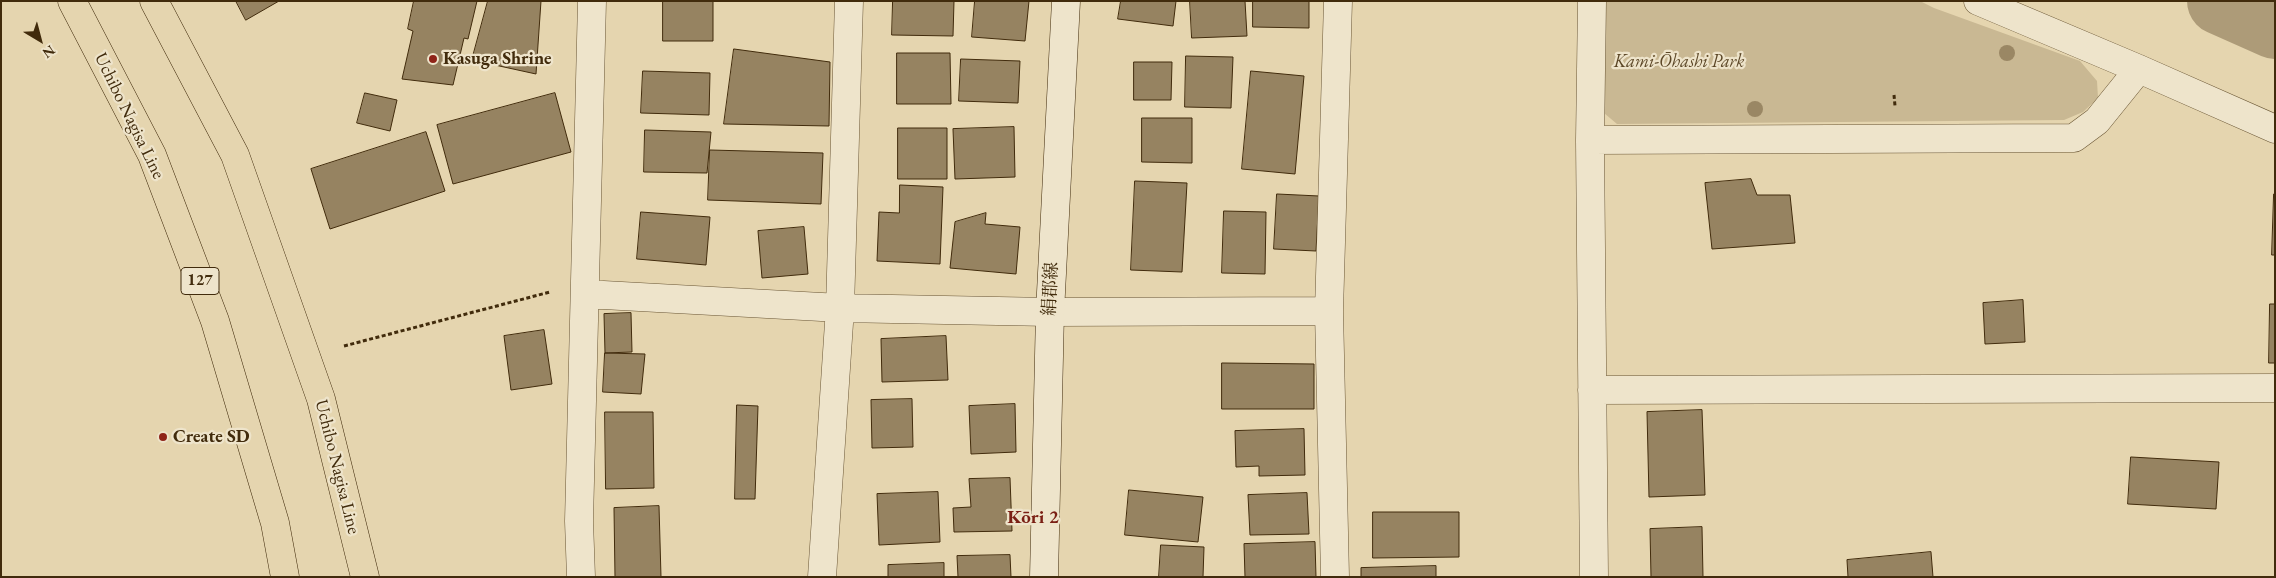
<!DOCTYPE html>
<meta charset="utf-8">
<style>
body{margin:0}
#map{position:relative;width:2276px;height:578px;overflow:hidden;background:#e5d5af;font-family:"EB Garamond",serif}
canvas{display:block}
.frame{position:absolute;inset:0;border:2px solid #412b0c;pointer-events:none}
.north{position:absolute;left:15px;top:15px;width:50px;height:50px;-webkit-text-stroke:4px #eee4cb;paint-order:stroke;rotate:143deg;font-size:14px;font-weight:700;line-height:20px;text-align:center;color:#412b0c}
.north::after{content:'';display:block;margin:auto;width:18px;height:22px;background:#412b0c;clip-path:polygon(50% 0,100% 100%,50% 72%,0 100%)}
</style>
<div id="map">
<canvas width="2276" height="578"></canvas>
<div class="frame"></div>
<div class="north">N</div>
</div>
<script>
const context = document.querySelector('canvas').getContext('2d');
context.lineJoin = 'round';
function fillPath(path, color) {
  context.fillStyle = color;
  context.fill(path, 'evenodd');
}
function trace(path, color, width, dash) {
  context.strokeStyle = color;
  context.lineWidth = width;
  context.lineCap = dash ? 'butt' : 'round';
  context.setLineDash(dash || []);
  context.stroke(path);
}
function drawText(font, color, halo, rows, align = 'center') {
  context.font = font + ' "EB Garamond","Noto Serif JP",serif';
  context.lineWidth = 4.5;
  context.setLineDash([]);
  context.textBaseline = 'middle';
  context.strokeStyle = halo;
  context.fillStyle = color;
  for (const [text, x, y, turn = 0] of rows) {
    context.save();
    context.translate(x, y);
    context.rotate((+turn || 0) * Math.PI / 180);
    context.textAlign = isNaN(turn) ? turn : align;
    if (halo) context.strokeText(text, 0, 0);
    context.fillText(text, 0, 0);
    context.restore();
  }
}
fillPath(new Path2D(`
 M1605,1H1920L1934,8L2080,61L2097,81L2098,98L2083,112L2064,120L1617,124L1604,113Z`), '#c9b893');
trace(new Path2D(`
 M2221,1L2275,25`), '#ad9b78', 68);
const building = new Path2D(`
 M236,1H279L246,20Z
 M414,1H477L468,39L464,38L453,85L402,79L413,31L408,29Z
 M488,1H541L536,74L472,60Z
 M663,1H713V41H663Z
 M893,1H954L953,36L892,35Z
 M975,1H1029L1025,41L972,37Z
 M1121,1H1176L1173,26L1118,19Z
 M1190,1H1245L1247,36L1192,38Z
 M1253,1H1309V28L1253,27Z
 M734,49L830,62L829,126L724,124Z
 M897,53H950L951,104H897Z
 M1186,56L1233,57L1231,108L1185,107Z
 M961,59L1020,61L1018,103L959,101Z
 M1134,62H1172L1171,100H1134Z
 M643,71L710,73L709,115L641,113Z
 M1251,71L1304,76L1295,174L1242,169Z
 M365,93L397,100L390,131L357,123Z
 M555,93L571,152L453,184L437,125Z
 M1142,118H1192V163L1142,162Z
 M1014,127L1015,177L955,179L953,129Z
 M898,128H947V179H898Z
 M645,130L711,132L707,173L644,172Z
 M426,132L445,191L330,229L311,169Z
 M710,150L823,153L821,204L708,200Z
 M1751,179L1757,195H1790L1795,243L1712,249L1705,183Z
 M1135,181L1187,183L1182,272L1131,270Z
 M900,185L943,187L940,264L877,261L879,212L899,213Z
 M1277,194L1319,196L1316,251L1274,249Z
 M2274,194H2275V255H2272Z
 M1224,211L1266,212L1265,274L1222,273Z
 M641,212L710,217L706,265L637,259Z
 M986,213L985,224L1020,227L1016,274L950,268L955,222Z
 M804,227L808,274L762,278L758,231Z
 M2023,300L2025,342L1985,344L1983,303Z
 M2270,304H2275V363H2269Z
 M631,313L632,352L605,353L604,314Z
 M544,330L552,384L511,390L504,336Z
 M946,336L948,380L882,382L881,339Z
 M605,353L645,354L641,394L603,392Z
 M1222,363L1314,364V409H1222Z
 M912,399L913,447L872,448L871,400Z
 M1015,404L1016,452L971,454L969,406Z
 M737,405L758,406L755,499H735Z
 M1702,410L1705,495L1649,497L1647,412Z
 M605,412H653L654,488L606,489Z
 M1304,429L1305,475L1259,476V466L1236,467L1235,431Z
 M2131,457L2219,462L2216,509L2128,504Z
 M1010,478L1012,531L954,532L953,508L971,507L969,479Z
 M1129,490L1203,497L1198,542L1125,535Z
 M938,492L940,542L879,545L877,494Z
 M1307,493L1309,534L1250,535L1248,495Z
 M659,506L661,577H615L614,508Z
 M1373,512H1459V557L1373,558Z
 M1702,527L1703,577H1651L1650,529Z
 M1315,542L1316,577H1245L1244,544Z
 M1161,545L1204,547L1203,577H1159Z
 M1931,552L1933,577H1848L1847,560Z
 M1010,555L1011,577H958L957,556Z
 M944,563V577H888V565Z
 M1436,566V577H1361V568Z`);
fillPath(building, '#968361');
trace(building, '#412b0c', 1);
const street = new Path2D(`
 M1592,1L1590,140L1594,577
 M1978,1L2139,69L2275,129
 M1590,140L2074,138L2097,121L2139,69
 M585,294L840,308L1050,312L1329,311
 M1592,390L2275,388
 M581,577L579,521L592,1
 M822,577L840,308L849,1
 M1335,577L1329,311L1338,1`);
const secondary = new Path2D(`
 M1044,577L1050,312L1066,1`);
const highway = new Path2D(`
 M72,1L152,155L215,321L275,523L285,577
 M154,1L235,155L321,399L365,577`);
trace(street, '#6a5635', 29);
trace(secondary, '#412b0c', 29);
trace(highway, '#412b0c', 29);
trace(new Path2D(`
 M1894,95L1895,106
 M344,346L550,292`), '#412b0c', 3, [4, 2.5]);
trace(street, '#eee4cb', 28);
trace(secondary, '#eee4cb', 28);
trace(highway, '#e5d5af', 28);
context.fillStyle = '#9a8764';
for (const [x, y] of [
 [2007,53],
 [1755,109]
]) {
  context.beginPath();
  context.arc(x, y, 8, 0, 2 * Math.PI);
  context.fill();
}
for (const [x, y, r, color] of [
 [433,59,5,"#8f2418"],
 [163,437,5,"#8f2418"]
]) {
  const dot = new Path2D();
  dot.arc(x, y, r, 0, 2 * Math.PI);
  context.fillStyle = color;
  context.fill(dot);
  trace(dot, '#eee4cb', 2);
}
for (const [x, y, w] of [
 [200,281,38]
]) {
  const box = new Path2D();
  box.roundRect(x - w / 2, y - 13.5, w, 27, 4);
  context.fillStyle = '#eee4cb';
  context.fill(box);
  trace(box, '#412b0c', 1);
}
drawText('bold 16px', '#412b0c', null, [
 ["127",200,281]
]);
drawText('bold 18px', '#412b0c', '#eee4cb', [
 ["Kasuga Shrine",443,59],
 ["Create SD",173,437]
], 'left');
drawText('italic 18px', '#5c4727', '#eee4cb', [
 ["Kami-Ōhashi Park",1679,62]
]);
drawText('18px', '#412b0c', '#eee4cb', [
 ["Uchibo Nagisa Line",129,116,64],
 ["絹郡線",1051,289,-87],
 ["Uchibo Nagisa Line",337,467,76]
]);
drawText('bold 19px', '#7a1f14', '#eee4cb', [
 ["Kōri 2",1033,518]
]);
</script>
